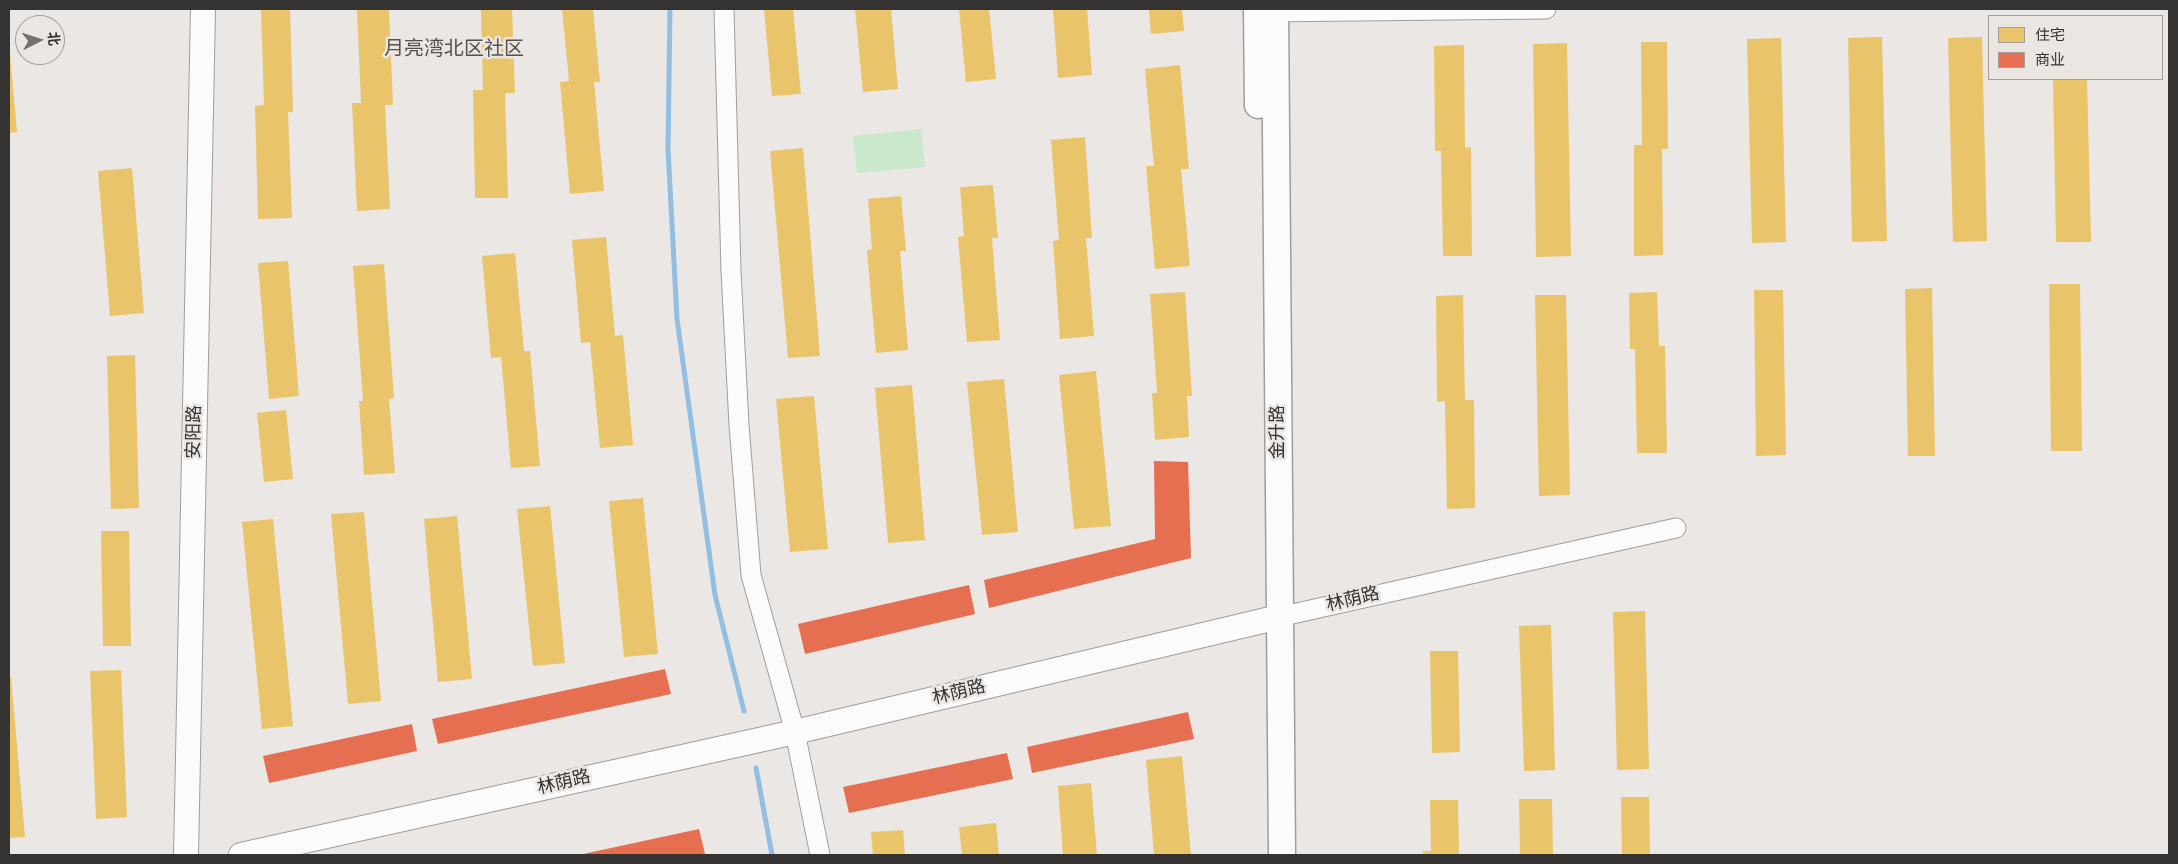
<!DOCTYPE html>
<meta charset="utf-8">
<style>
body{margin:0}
#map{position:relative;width:2178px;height:864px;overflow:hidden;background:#eae7e5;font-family:Poppins,"Noto Sans SC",sans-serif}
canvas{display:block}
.frame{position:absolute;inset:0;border:10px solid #353332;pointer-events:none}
.legend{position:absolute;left:1988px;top:15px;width:175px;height:65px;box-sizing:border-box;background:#ece6e3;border:1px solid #a39e9c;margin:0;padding:6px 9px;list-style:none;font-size:15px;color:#353332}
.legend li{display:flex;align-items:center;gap:10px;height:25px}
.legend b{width:25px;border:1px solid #a39e9c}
.north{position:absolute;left:15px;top:15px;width:50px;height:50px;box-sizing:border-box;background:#ece6e3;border:1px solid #a39e9c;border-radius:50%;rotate:85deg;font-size:14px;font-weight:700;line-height:20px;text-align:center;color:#353332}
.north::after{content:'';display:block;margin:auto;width:18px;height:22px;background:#747271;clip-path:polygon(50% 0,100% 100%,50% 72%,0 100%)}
</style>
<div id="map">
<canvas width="2178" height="864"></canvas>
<div class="frame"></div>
<ul class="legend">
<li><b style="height:14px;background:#e9c46a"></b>住宅</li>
<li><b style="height:14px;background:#e76f51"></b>商业</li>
</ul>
<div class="north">北</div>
</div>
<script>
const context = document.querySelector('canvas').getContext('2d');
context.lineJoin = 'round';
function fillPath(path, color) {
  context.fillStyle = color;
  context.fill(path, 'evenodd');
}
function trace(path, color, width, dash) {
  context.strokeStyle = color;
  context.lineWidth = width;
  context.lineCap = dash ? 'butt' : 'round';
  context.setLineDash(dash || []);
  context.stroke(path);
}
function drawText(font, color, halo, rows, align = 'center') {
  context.font = font + ' Poppins,"Noto Sans SC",sans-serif';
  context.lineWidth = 5;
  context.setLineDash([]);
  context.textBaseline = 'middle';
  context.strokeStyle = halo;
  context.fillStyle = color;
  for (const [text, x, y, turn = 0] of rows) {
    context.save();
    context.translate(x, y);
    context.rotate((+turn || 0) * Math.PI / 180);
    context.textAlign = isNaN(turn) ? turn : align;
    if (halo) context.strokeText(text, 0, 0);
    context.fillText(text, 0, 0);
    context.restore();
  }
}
fillPath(new Path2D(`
 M921,129L925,167L857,173L853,136Z`), '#cae8ca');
fillPath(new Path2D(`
 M261,9H290L293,112H288L292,218L258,219L255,106L264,105Z
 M357,9H389L393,105H385L390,209L357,211L352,103H361Z
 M481,9H512L515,93H505L508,198H475L473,90H483Z
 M562,9H593L600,82H594L604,191L570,194L560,82L569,81Z
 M764,9H793L801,94L772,96Z
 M855,9H891L898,89L863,92Z
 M959,9H989L996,79L966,82Z
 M1053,9H1087L1092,75L1058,78Z
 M1149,9H1182L1184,31L1151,34Z
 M1882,37L1887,241L1852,242L1848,38Z
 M1982,37L1987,241L1953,242L1948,38Z
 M1781,38L1786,242L1752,243L1747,39Z
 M9,42L17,132L9,133Z
 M1641,42H1667L1668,149H1662L1663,255L1634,256V145H1642Z
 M1567,43L1571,256L1536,257L1533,44Z
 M1464,45L1465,148L1471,147L1472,256H1443L1441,151H1435L1434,46Z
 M1180,65L1189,169H1181L1190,266L1155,269L1146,166H1154L1145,69Z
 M2053,79H2087L2091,242H2056Z
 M1085,137L1092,238H1086L1094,336L1060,339L1053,241L1059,240L1051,140Z
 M803,148L820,356L788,358L770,151Z
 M132,168L144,313L110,316L98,171Z
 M993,185L998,238H992L1000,340L967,342L958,237L964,236L960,187Z
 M901,196L906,251H900L908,350L876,353L867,250L872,249L868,199Z
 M606,237L615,336L623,335L633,445L600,448L590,342L581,343L572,240Z
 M515,253L524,351H530L540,466L511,468L501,357L491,358L482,256Z
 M288,261L299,396L269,399L258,263Z
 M384,264L394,398L389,399L395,473L364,475L359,401H363L353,266Z
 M2049,284H2080L2082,451H2051Z
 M1932,288L1935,456H1908L1905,289Z
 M1754,290H1783L1786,455L1756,456Z
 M1185,292L1192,396H1187L1189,437L1155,440L1152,393H1157L1150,294Z
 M1657,292L1659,346H1665L1667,453H1637L1635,349H1630L1629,293Z
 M1463,295L1465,400H1474L1475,508L1447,509L1445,401L1437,402L1436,296Z
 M1535,295H1566L1570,495L1539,496Z
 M135,355L139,508L111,509L107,356Z
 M1096,371L1111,526L1074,529L1059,375Z
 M1004,379L1018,532L982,535L967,382Z
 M912,385L925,540L888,543L875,388Z
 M814,396L828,549L790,552L776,399Z
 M286,410L293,479L264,482L257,413Z
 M643,498L658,654L624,657L609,501Z
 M550,506L565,663L533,666L517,509Z
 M364,512L381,701L348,704L331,514Z
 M457,516L472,679L438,682L424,519Z
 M273,519L293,726L262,729L242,522Z
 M101,531H129L131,646H103Z
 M1645,611L1649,769L1617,770L1613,612Z
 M1551,625L1555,770L1524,771L1519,626Z
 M1430,651H1458L1460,752L1432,753Z
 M121,670L127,817L96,819L90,671Z
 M9,677H11L25,837L9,838Z
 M1182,756L1191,855H1154L1146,760Z
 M1091,783L1097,855H1063L1058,786Z
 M1621,797H1649L1650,855H1622Z
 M1519,799H1552L1553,855H1520Z
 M1430,800H1458L1459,855H1423V851H1431Z
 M996,823L999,855H962L959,827Z
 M903,830L905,855H873L871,832Z`), '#e9c46a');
fillPath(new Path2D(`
 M1154,461L1188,462L1191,558L989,608L984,580L1155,539Z
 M969,585L975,614L805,654L798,624Z
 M665,669L671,694L438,744L432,719Z
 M1188,712L1194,739L1032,773L1027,747Z
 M412,724L417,751L269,783L263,756Z
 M1007,753L1013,779L849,813L843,787Z
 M699,829L705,854L583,855V854Z`), '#e76f51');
trace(new Path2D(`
 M670,9L668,149L677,319L715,595L744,711
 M756,768L772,855`), '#92bfe1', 5);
const minor = new Path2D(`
 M724,9L731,271L739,425L751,575L795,732L820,855
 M1263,12L1546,9
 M1279,617L1676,528`);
const tertiary = new Path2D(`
 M186,855L203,9
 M241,855L795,732L1279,617`);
const secondary = new Path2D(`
 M1257,9L1258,105
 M1275,9L1282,855`);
trace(minor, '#a09d9c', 21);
trace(tertiary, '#a09d9c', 26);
trace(secondary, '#a09d9c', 29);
trace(minor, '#fcfbfb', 19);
trace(tertiary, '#fcfbfb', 24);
trace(secondary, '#fcfbfb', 26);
drawText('18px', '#353332', '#ece6e3', [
 ["安阳路",195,432,-89],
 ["金升路",1278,432,-90],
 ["林荫路",1353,600,-13],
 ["林荫路",959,693,-13],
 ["林荫路",564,783,-13]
]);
drawText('20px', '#56514f', '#ece6e3', [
 ["月亮湾北区社区",454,50]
]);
</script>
